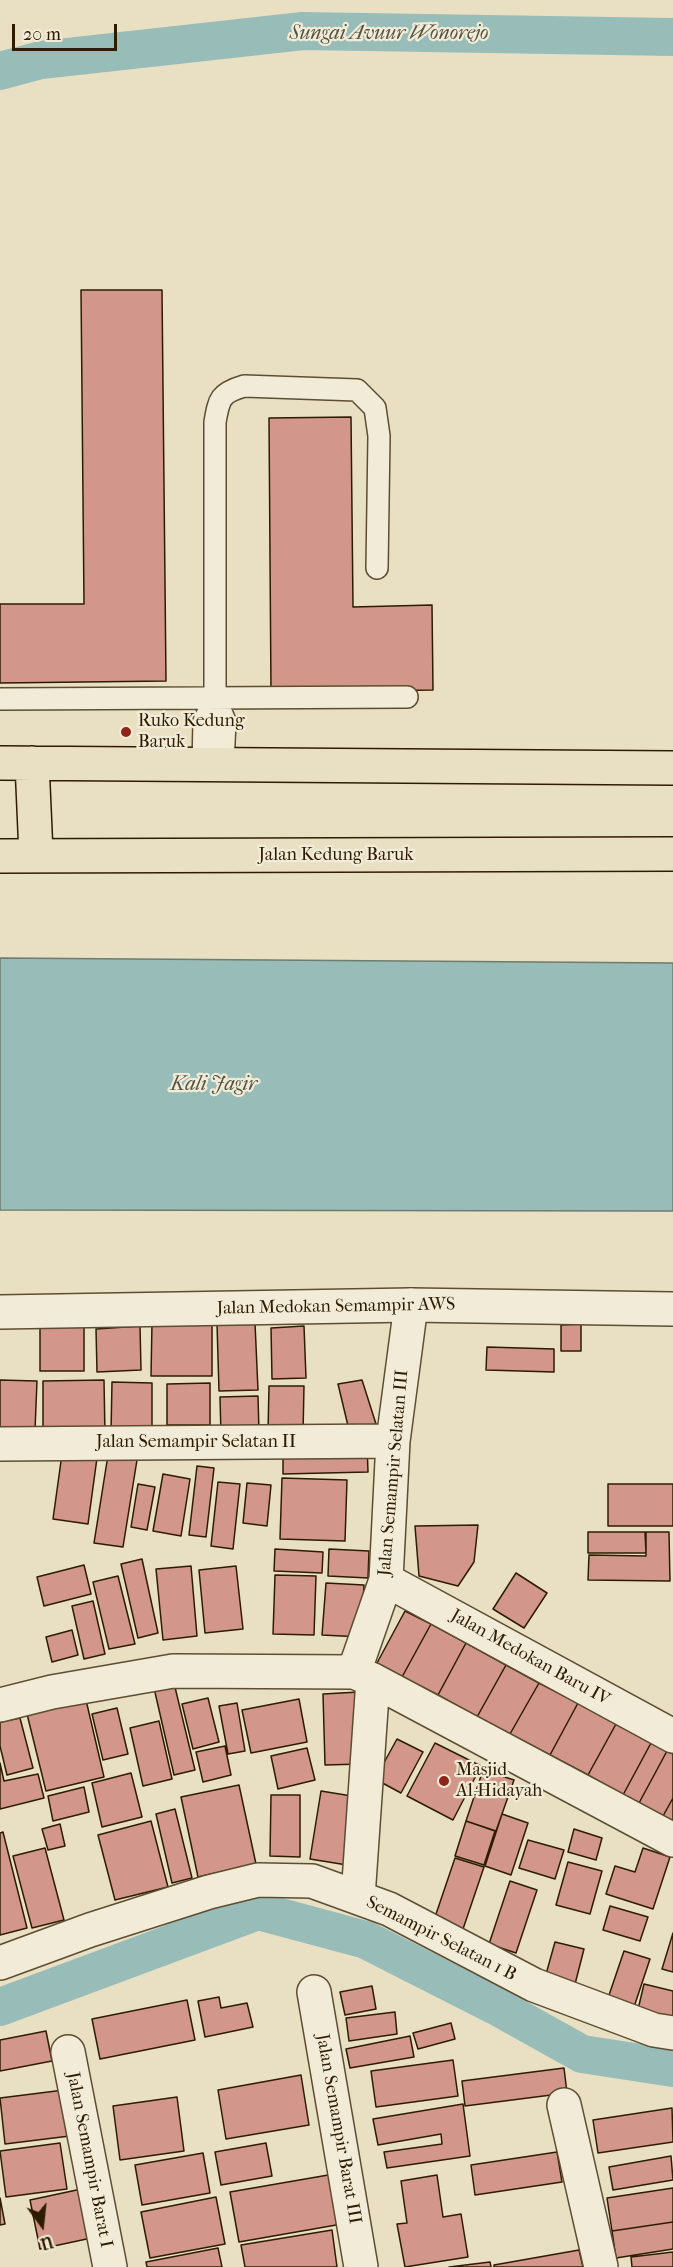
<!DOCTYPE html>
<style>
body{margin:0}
#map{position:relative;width:673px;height:2267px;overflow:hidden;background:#e9e0c3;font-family:"IM FELL French Canon",serif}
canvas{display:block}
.north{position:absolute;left:12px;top:2195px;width:60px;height:60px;-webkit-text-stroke:4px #f1ebd8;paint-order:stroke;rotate:165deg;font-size:16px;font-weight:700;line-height:24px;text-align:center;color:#2e1c00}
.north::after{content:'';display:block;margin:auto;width:21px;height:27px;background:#2e1c00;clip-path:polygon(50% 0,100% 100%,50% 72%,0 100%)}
.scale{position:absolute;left:12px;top:24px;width:105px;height:27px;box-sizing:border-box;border:3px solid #2e1c00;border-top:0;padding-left:8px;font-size:18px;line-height:21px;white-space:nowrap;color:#2e1c00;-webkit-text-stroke:4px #f1ebd8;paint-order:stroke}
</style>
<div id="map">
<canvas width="673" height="2267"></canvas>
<div class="north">U</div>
<div class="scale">20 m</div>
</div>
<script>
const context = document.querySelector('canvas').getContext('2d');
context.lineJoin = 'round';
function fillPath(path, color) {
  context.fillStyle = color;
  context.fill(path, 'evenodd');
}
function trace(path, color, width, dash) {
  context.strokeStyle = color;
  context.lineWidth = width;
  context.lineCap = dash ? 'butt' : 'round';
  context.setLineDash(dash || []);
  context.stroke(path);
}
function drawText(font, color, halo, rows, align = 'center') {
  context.font = font + ' "IM FELL French Canon",serif';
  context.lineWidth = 4.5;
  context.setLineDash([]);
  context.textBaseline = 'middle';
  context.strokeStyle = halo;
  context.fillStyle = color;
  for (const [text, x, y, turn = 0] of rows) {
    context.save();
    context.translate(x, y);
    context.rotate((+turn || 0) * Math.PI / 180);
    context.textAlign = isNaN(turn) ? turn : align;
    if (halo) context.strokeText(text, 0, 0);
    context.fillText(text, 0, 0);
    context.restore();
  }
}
const water = new Path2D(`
 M0,958L673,963V1211L0,1210Z`);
fillPath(water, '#98bcb8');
trace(water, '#6e7c6e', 1.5);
trace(new Path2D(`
 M0,71L41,60L303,31L673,37
 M0,2007L258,1911L366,1940L496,2006L582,2054L673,2068`), '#98bcb8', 38);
const building = new Path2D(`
 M81,290H162L166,681L0,683V604H84Z
 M351,417L353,607L432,605L433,690L271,692L269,418Z
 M152,1323H212V1376H151Z
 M255,1323L258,1390L219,1391L217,1324Z
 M581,1324V1351H561V1325Z
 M40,1325H84V1371H40Z
 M140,1326L141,1370L97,1372L96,1329Z
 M304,1326L306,1378L272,1379L271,1328Z
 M487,1347L554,1349V1372L486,1370Z
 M0,1380L37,1381L35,1430L0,1429Z
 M104,1380L105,1435H43V1381Z
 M362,1380L376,1424L349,1430L338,1384Z
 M112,1382L152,1383V1433H111Z
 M210,1383V1425H167V1384Z
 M269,1386H304L303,1434L268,1433Z
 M258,1396L259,1434L221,1435L220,1397Z
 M367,1444L368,1472L283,1474V1446Z
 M62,1454L97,1458L88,1524L53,1519Z
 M108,1455L137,1460L123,1547L94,1543Z
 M197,1466L214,1468L206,1537L189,1535Z
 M163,1474L190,1479L181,1536L153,1531Z
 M282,1478L347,1480L345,1541L280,1539Z
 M218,1482L240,1484L233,1549L211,1546Z
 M247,1483L271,1485L267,1526L243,1523Z
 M138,1484L155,1487L147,1530L131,1527Z
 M608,1484H673V1526H608Z
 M478,1525L474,1562L458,1586L419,1576L415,1526Z
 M588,1532H645L646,1553H588Z
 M646,1532H669L670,1581L588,1580L589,1555L646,1556Z
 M275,1549L323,1552L322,1573L274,1571Z
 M329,1549L369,1551L368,1578L328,1576Z
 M142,1559L158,1633L138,1638L121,1564Z
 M84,1565L91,1594L44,1606L37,1577Z
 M191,1566L197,1636L163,1640L156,1569Z
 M236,1566L243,1629L205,1633L199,1570Z
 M516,1573L547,1593L524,1628L493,1609Z
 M275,1575L316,1576L314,1635L273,1634Z
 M118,1576L135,1644L109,1649L93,1582Z
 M326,1583L364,1585L361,1637L322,1635Z
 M93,1601L105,1654L84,1659L72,1606Z
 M405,1611L431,1624L402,1677L377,1663Z
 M431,1624L466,1643L438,1695L402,1677Z
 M72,1630L78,1655L52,1662L46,1637Z
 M466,1643L506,1665L477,1717L438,1695Z
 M506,1665L539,1683L510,1734L477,1717Z
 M174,1683L195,1770L174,1775L154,1688Z
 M539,1683L578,1703L550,1755L510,1734Z
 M359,1692L362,1764L325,1765L323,1694Z
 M208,1698L219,1742L193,1749L182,1704Z
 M299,1699L307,1742L251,1753L242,1710Z
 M86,1700L104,1777L46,1791L27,1714Z
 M237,1703L245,1751L228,1754L219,1706Z
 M578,1703L616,1724L588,1775L550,1755Z
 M117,1708L128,1754L103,1760L92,1714Z
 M20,1718L33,1768L7,1775L0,1746V1722Z
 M159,1721L172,1779L143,1786L130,1728Z
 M616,1724L651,1743L623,1795L588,1775Z
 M397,1739L423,1752L401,1793L375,1779Z
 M435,1743L481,1766L453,1820L407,1796Z
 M651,1743L667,1751L639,1803L623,1795Z
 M225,1746L231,1775L203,1782L196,1752Z
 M307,1748L315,1780L278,1789L271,1756Z
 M667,1751L673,1754V1798L663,1816L639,1803Z
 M0,1763L4,1781L38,1774L44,1798L0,1809Z
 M483,1770L514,1780L496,1831L466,1821Z
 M131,1773L142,1817L102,1827L92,1783Z
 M239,1785L256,1864L198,1877L181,1797Z
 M84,1787L89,1812L53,1821L48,1796Z
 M321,1791L358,1797L347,1865L310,1859Z
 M271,1795H300V1857L270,1856Z
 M673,1798V1821L663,1816Z
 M175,1809L192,1878L172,1883L156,1814Z
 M502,1814L528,1823L511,1875L485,1866Z
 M151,1821L168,1887L115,1900L98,1835Z
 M466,1821L495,1831L484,1865L455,1856Z
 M60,1824L65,1846L48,1850L42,1829Z
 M574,1829L602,1838L596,1860L568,1852Z
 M3,1832L27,1928L0,1935V1833Z
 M528,1840L564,1850L555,1879L519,1868Z
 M45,1848L64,1920L32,1928L13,1856Z
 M643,1848L670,1857L653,1909L606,1894L615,1866L635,1872Z
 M455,1858L484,1867L462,1932L433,1923Z
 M568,1862L602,1871L590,1914L556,1905Z
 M510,1881L537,1890L516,1953L489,1944Z
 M610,1906L648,1917L640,1941L603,1930Z
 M673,1933V1972L662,1969Z
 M555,1942L584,1949L573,1992L543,1985Z
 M624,1951L650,1959L632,2013L606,2004Z
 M644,1984L673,1991V2026L636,2018Z
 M372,1986L376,2009L345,2015L340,1992Z
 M219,1997L221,2008L247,2003L253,2027L205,2037L198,2001Z
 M187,2000L195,2040L100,2059L92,2019Z
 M395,2012L397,2034L349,2041L346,2018Z
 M451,2023L455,2039L418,2049L413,2033Z
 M46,2031L52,2061L0,2071V2040Z
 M410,2036L414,2057L350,2068L346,2049Z
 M453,2060L458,2096L376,2107L371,2071Z
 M564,2068L567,2093L465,2106L462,2081Z
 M301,2075L309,2125L226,2139L218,2090Z
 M72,2089L78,2135L5,2144L0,2098Z
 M177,2097L184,2151L120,2160L113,2106Z
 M463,2104L470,2156L387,2168L384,2152L442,2144L441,2134L378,2145L373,2119Z
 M672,2108L673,2142L598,2153L593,2120Z
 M60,2143L67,2189L6,2197L0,2151Z
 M266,2143L272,2176L221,2185L215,2152Z
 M557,2152L562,2182L475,2195L471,2165Z
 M203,2153L210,2193L142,2205L135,2165Z
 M671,2156L673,2180L613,2190L609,2167Z
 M334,2174L342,2224L239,2242L230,2192Z
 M437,2175L443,2217L461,2214L468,2257L405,2267L397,2224L407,2223L401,2181Z
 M86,2188L96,2237L40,2249L30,2200Z
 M673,2188V2222L612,2231L607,2198Z
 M216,2197L225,2244L150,2258L141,2212Z
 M0,2198L5,2224L0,2225Z
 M673,2222V2249L616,2258L612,2231Z
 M332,2230L337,2267H245L241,2245Z
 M218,2248L222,2267H147L146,2262Z
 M579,2250L583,2267H494V2265Z
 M673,2252V2267H632L631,2257Z
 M490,2262L491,2267H449Z`);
fillPath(building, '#d2968a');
trace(building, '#2e1c00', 1.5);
const service = new Path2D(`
 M0,699L407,697
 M203,765L204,721L215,698
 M223,765L225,721L215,698V422C219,399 220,393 244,386L357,390L375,408L379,436L377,568`);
const minor = new Path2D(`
 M0,1444L393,1441
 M386,1580L673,1736
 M354,1672L386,1580L393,1441L411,1305
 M0,1705L52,1692L173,1671L354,1672L373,1680L673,1840
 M358,1897L373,1680
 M0,1963L90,1930L209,1892L258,1880L312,1881L389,1909L534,1985L654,2030L673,2033
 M314,1992L361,2267
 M68,2052L110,2267
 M564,2105L601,2267`);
const tertiary = new Path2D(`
 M0,1312L411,1305L673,1309`);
const primary = new Path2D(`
 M0,763L673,768
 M32,763L36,854
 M0,856L673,854`);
trace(service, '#5d4d31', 24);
trace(minor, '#5d4d31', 36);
trace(tertiary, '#5d4d31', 36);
trace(primary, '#2e1c00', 36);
trace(service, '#f1ebd8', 21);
trace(minor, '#f1ebd8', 33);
trace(tertiary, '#f1ebd8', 33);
trace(primary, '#e9e0c3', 33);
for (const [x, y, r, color] of [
 [126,732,6,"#8f2418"],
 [444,1781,6,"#8f2418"]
]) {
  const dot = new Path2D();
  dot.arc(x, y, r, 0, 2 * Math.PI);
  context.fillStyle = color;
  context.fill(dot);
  trace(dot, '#f1ebd8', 2);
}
drawText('18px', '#2e1c00', '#f1ebd8', [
 ["Ruko Kedung",138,722],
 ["Baruk",138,743],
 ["Masjid",456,1771],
 ["Al-Hidayah",456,1792]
], 'left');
drawText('18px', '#2e1c00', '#f1ebd8', [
 ["Jalan Kedung Baruk",336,856],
 ["Jalan Medokan Semampir AWS",336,1307,-1],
 ["Jalan Semampir Selatan II",196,1443],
 ["Jalan Semampir Selatan III",394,1473,-85],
 ["Jalan Medokan Baru IV",530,1658,29],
 ["Semampir Selatan 1 B",441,1939,27],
 ["Jalan Semampir Barat III",338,2129,80],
 ["Jalan Semampir Barat I",89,2160,79]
]);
drawText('italic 20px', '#535440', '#f1ebd8', [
 ["Sungai Avuur Wonorejo",389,34],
 ["Kali Jagir",214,1085]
]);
</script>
